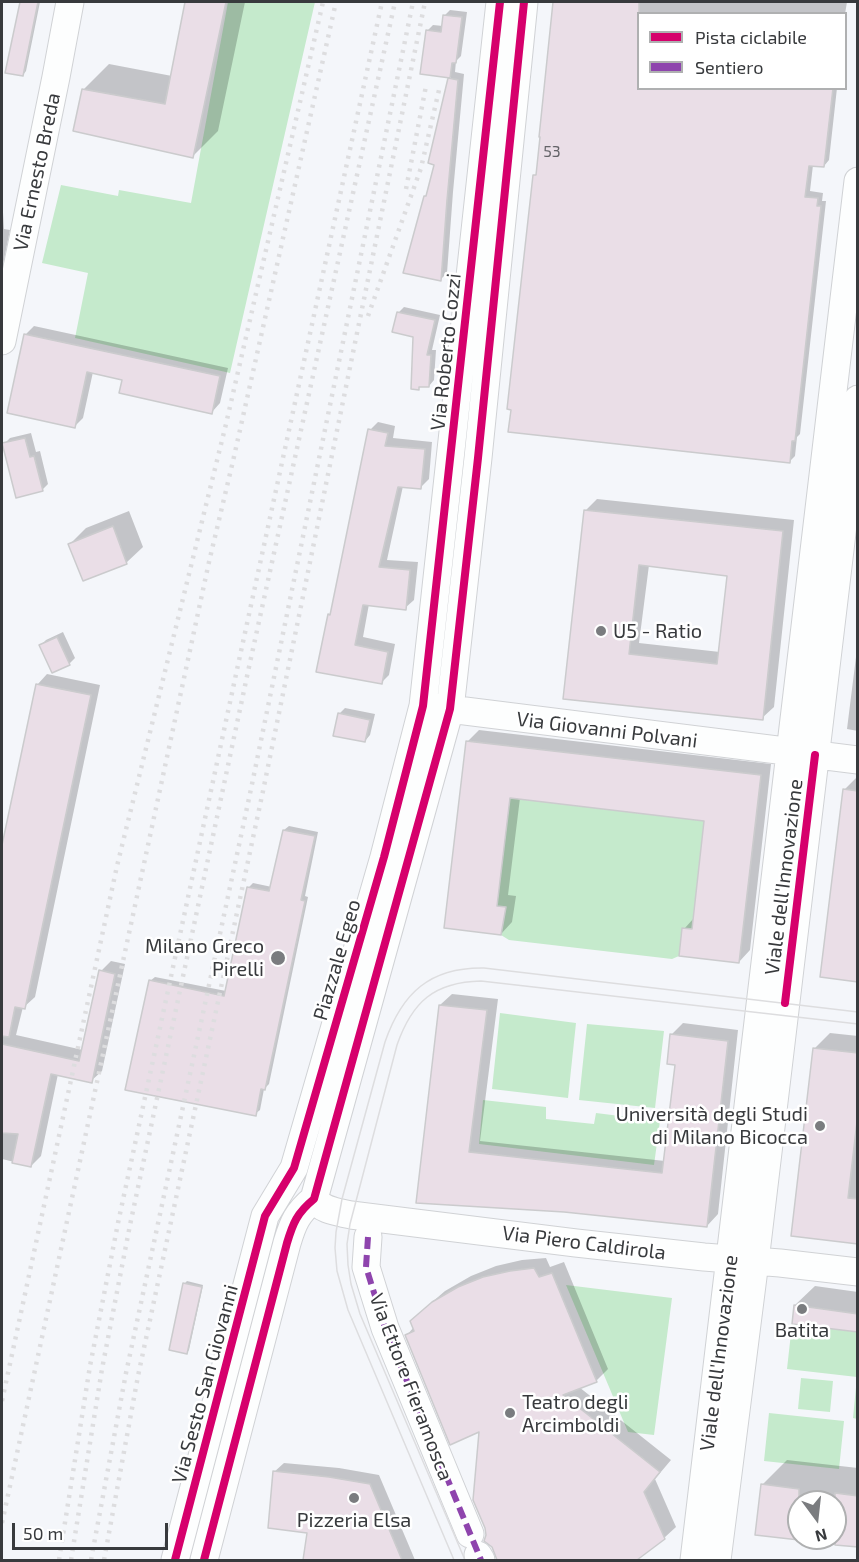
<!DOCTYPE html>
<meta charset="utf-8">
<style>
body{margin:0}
#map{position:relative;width:859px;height:1562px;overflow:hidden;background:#f4f6fa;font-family:"Exo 2",sans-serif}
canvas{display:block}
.frame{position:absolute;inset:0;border:3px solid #383a3d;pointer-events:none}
.legend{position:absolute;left:637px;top:12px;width:210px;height:78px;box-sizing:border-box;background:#fff;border:2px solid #afb0b1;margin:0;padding:8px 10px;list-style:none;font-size:18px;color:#383a3d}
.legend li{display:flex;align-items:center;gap:12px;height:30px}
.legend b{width:30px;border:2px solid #afb0b1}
.north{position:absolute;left:787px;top:1490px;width:60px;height:60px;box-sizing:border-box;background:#fff;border:2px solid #afb0b1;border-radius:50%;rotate:165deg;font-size:16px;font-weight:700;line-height:24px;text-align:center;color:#383a3d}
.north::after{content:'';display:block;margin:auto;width:21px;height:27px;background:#7a7c7f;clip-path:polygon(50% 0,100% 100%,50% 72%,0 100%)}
.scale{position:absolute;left:12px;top:1523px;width:156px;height:27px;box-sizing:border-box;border:3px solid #383a3d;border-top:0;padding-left:8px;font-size:18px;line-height:21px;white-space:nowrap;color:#383a3d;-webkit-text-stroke:4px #fff;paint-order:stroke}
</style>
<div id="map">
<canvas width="859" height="1562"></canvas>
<div class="frame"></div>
<ul class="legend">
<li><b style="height:8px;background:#d6006c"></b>Pista ciclabile</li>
<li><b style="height:8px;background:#8e44ad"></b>Sentiero</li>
</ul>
<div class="north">N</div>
<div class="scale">50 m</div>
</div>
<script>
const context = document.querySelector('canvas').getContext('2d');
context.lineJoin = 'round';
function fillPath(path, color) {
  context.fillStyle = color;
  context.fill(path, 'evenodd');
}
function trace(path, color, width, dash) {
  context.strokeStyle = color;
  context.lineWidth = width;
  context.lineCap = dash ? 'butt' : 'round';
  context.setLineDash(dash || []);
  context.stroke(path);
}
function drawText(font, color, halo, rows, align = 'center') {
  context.font = font + ' "Exo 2",sans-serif';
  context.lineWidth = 5;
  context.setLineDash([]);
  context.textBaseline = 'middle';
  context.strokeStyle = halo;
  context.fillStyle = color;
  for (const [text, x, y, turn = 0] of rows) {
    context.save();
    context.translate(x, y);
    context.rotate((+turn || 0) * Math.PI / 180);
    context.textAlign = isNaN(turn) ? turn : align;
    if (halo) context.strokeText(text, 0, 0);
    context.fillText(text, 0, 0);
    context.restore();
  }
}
fillPath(new Path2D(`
 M228,2H315L230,373L75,338L88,273L42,263L61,185L118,196L119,190L191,203Z
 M510,798L704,821L692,929L682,928L679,956L672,959L509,940L501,935L506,907L497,906Z
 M500,1013L576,1023L568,1098L492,1089Z
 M587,1024L664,1031L655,1108L579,1100Z
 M483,1100L546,1107V1119L594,1124L596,1113L660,1121L654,1165L479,1144Z
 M566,1285L672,1298L654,1435L628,1432Z
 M792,1324L857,1332V1419L853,1418L857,1377L787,1369Z
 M801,1378L833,1381L830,1412L798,1409Z
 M769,1413L844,1421L839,1469L764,1461Z`), '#c5eacc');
fillPath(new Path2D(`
 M21,2H40L26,71L23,75L7,72Z
 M186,2H245L218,131L193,156L84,89L109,64L172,76Z
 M555,2H847L845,14H638V88H837L829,160L824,166L813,165L810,191L823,193L822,201H826L800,434L797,437L795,456L789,462L535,176L538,173L540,135Z
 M450,10L467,12L461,56L456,61L455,72L464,74L453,192L447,273L441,279L428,194L435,163L449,79L451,77L422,73L427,31L433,25L443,26L445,15Z
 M2,195L4,229L10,230L2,270Z
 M404,307L440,315L432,350H436L434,380L429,386H421L418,388L414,336L394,331L399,312Z
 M34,326L228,368L220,403L212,412L124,378L93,372L83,418L75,426L25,335Z
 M378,422L395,426L393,438L432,442L429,479L421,487L403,486L387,560L418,562L414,600L405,608L369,604L363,637L395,644L389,675L381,683L329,615L332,612L370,430Z
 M31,433L36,452L40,451L48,484L42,490L4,444L10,438Z
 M597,499L794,520L774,707L762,718L565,697L585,511ZM649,565L729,574L720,652L639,643Z
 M129,511L143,547L126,563L70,544L86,528Z
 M63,632L75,658L69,664L41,645L46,640Z
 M858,641V731L847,729Z
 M47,674L100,685L35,997L24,1007H23L16,1035L83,1050L101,971L111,961L125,964L102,1071L91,1081L58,1074L41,1156L31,1166L2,1159V853L37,685Z
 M345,708L375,714L370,735L365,741L339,714Z
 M479,730L771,764L750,950L739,962L684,929L694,918L706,820L520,798L508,895L516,896L512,922L501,934L467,742Z
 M858,776V980L844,790Z
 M289,826L318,832L305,896L308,897L269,1084L264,1089L260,1110L255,1114L150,981L155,977L226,991L248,888L253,883L272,887L284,830Z
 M452,994L498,999L480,1141L665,1161L676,1063L672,1034L683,1023L738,1030L718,1214L707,1226L564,1210L417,1201L440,1005Z
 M830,1033L858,1036V1242L814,1049Z
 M546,1258L550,1267L564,1262L608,1369L596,1381L579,1387L671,1460L655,1479L676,1527L664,1538L633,1560H498L487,1536L481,1430L407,1335L414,1327L423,1310L445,1291L471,1276L496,1266L522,1260Z
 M187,1281L203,1285L189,1350L187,1353L184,1284Z
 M815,1286L858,1292V1331L795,1305Z
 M787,1460L858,1468V1546L757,1534L762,1485ZM799,1502H835V1538H799Z
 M284,1463L339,1468L379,1475L415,1560H372L360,1533L356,1560H304L309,1531L274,1472Z`), '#0003');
const building = new Path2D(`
 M20,2H38L23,76L5,73Z
 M185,2H226L193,158L73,131L82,89L165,104Z
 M553,2H639V88H833L824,167L809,166L805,197L818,198L817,206H821L795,441H792L790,463L508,432L511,410L507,409L533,175H536L540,137H539Z
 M443,15L462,17L456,63H452L450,78L420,74L426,30L441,32Z
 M448,78L458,80L447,200L441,281L403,273L424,196H426L434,165L428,163Z
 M397,312L435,320L427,355H431L429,387H419V390L411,389L413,337L392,332Z
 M24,334L220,376L212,414L119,393L122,380L87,372L75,428L7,413Z
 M368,429L388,433L385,446L425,449L421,489L398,487L379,567L410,570L406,610L363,605L355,645L388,652L382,684L316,672L328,614L330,615Z
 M25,438L30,457L34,456L43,491L16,498L2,443Z
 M584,510L783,531L763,720L563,699ZM639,565L727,576L717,664L629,654Z
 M113,526L127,564L83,581L68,544Z
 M57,637L70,665L52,673L39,645Z
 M36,684L91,695L25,1009L15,1007L9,1037L2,1036V845Z
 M338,713L370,720L365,742L333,736Z
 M466,741L761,775L739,963L679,956L682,928L692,929L704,821L510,798L497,906L506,907L501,935L444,928Z
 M843,789L858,791V982L820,977Z
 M283,830L315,836L301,900L305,901L279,1024L265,1090L261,1089L256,1116L125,1090L149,980L224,996L247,887L269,891Z
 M99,970L115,974L92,1083L51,1074L31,1167L12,1163L18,1134L2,1133V1044L79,1061Z
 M439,1005L487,1010L469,1152L662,1173L675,1065L667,1064L670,1034L728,1041L707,1227L564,1212L416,1203Z
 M813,1048L858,1053V1113L848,1198L858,1199V1244L791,1236Z
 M534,1268L539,1277L552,1273L597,1382L563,1395L660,1472L644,1492L665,1539L637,1560H497L492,1547L484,1541L486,1535L485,1528L473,1500L479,1432L450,1445L405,1335L414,1331L410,1321L432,1302L458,1287L483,1277L510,1271Z
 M183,1283L202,1287L187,1354L169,1350Z
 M794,1305L858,1314V1332L792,1324Z
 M273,1471L329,1477L370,1484L402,1560H303L307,1533L268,1528Z
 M761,1484L799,1489V1540L755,1535Z
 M835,1493L858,1496V1547L835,1545Z`);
fillPath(building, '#eadee7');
trace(building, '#cbcbcd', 1.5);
const minor = new Path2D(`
 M2,341L56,77L70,2
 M433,707L858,760
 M314,1199L450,709L478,458L524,2
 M314,1199C322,1211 339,1212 351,1215L576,1243L704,1257L780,1263L858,1272
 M368,1237L366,1267L385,1328L470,1534
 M478,1555L481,1560
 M175,1560L265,1216L294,1168L384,857L423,706L500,2
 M204,1560L287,1243C293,1223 297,1213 314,1199
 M694,1560L858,181
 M717,1560L755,1261L858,399`);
trace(minor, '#d0d2d5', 29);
trace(minor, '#fdfefe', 27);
trace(new Path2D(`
 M454,1560L348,1310L337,1271L335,1248L336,1232L342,1199L385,1042C402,993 430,967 484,968L858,1012
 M465,1560L360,1314L351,1284L348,1265L347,1244L350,1224L397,1045C412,1002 434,982 481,981L858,1024`), '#dddddf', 1.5);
trace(new Path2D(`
 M406,189L426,86
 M368,316L421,168L439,90
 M2,1401L117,866L226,424L323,2
 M2,1523L209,562L233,461L336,2
 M59,1560L90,1366L118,1223L238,665L382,2
 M71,1560L102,1369L130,1225L249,667L395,2
 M91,1560L126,1373L251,789L413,2
 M104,1560L138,1376L263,791L425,2`), '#dddddf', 4.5, [3, 6]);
trace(new Path2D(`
 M368,1237L366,1267L385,1328L481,1560`), '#8e44ad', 6, [12, 6]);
trace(new Path2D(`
 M785,1003L815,755
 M175,1560L265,1216L294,1168L384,857L423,706L500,2
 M204,1560L287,1243C293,1223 297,1213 314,1199L450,709L478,458L524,2`), '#d6006c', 8);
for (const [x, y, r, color] of [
 [601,631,6,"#7a7c7f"],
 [278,958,8,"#7a7c7f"],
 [820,1126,6,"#7a7c7f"],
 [802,1309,6,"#7a7c7f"],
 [510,1413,6,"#7a7c7f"],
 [354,1498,6,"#7a7c7f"]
]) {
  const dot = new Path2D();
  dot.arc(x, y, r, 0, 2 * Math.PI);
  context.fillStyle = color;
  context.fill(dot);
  trace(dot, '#fff', 2);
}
drawText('16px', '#646368', null, [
 ["53",552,152]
]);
drawText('20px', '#383a3d', '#fff', [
 ["Via Ernesto Breda",37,172,-78],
 ["Via Roberto Cozzi",446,352,-84],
 ["Via Giovanni Polvani",607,730,7],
 ["Viale dell'Innovazione",784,877,-83],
 ["Piazzale Egeo",337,960,-74],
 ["Via Piero Caldirola",584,1243,7],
 ["Viale dell'Innovazione",719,1353,-83],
 ["Via Sesto San Giovanni",205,1384,-75],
 ["Via Ettore Fieramosca",411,1387,69]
]);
drawText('20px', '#383a3d', '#fff', [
 ["U5 - Ratio",613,631],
 ["Milano Greco",264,946,"right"],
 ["Pirelli",264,969,"right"],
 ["Università degli Studi",808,1114,"right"],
 ["di Milano Bicocca",808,1137,"right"],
 ["Batita",802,1330,"center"],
 ["Teatro degli",522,1402],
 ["Arcimboldi",522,1425],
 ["Pizzeria Elsa",354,1520,"center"]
], 'left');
</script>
